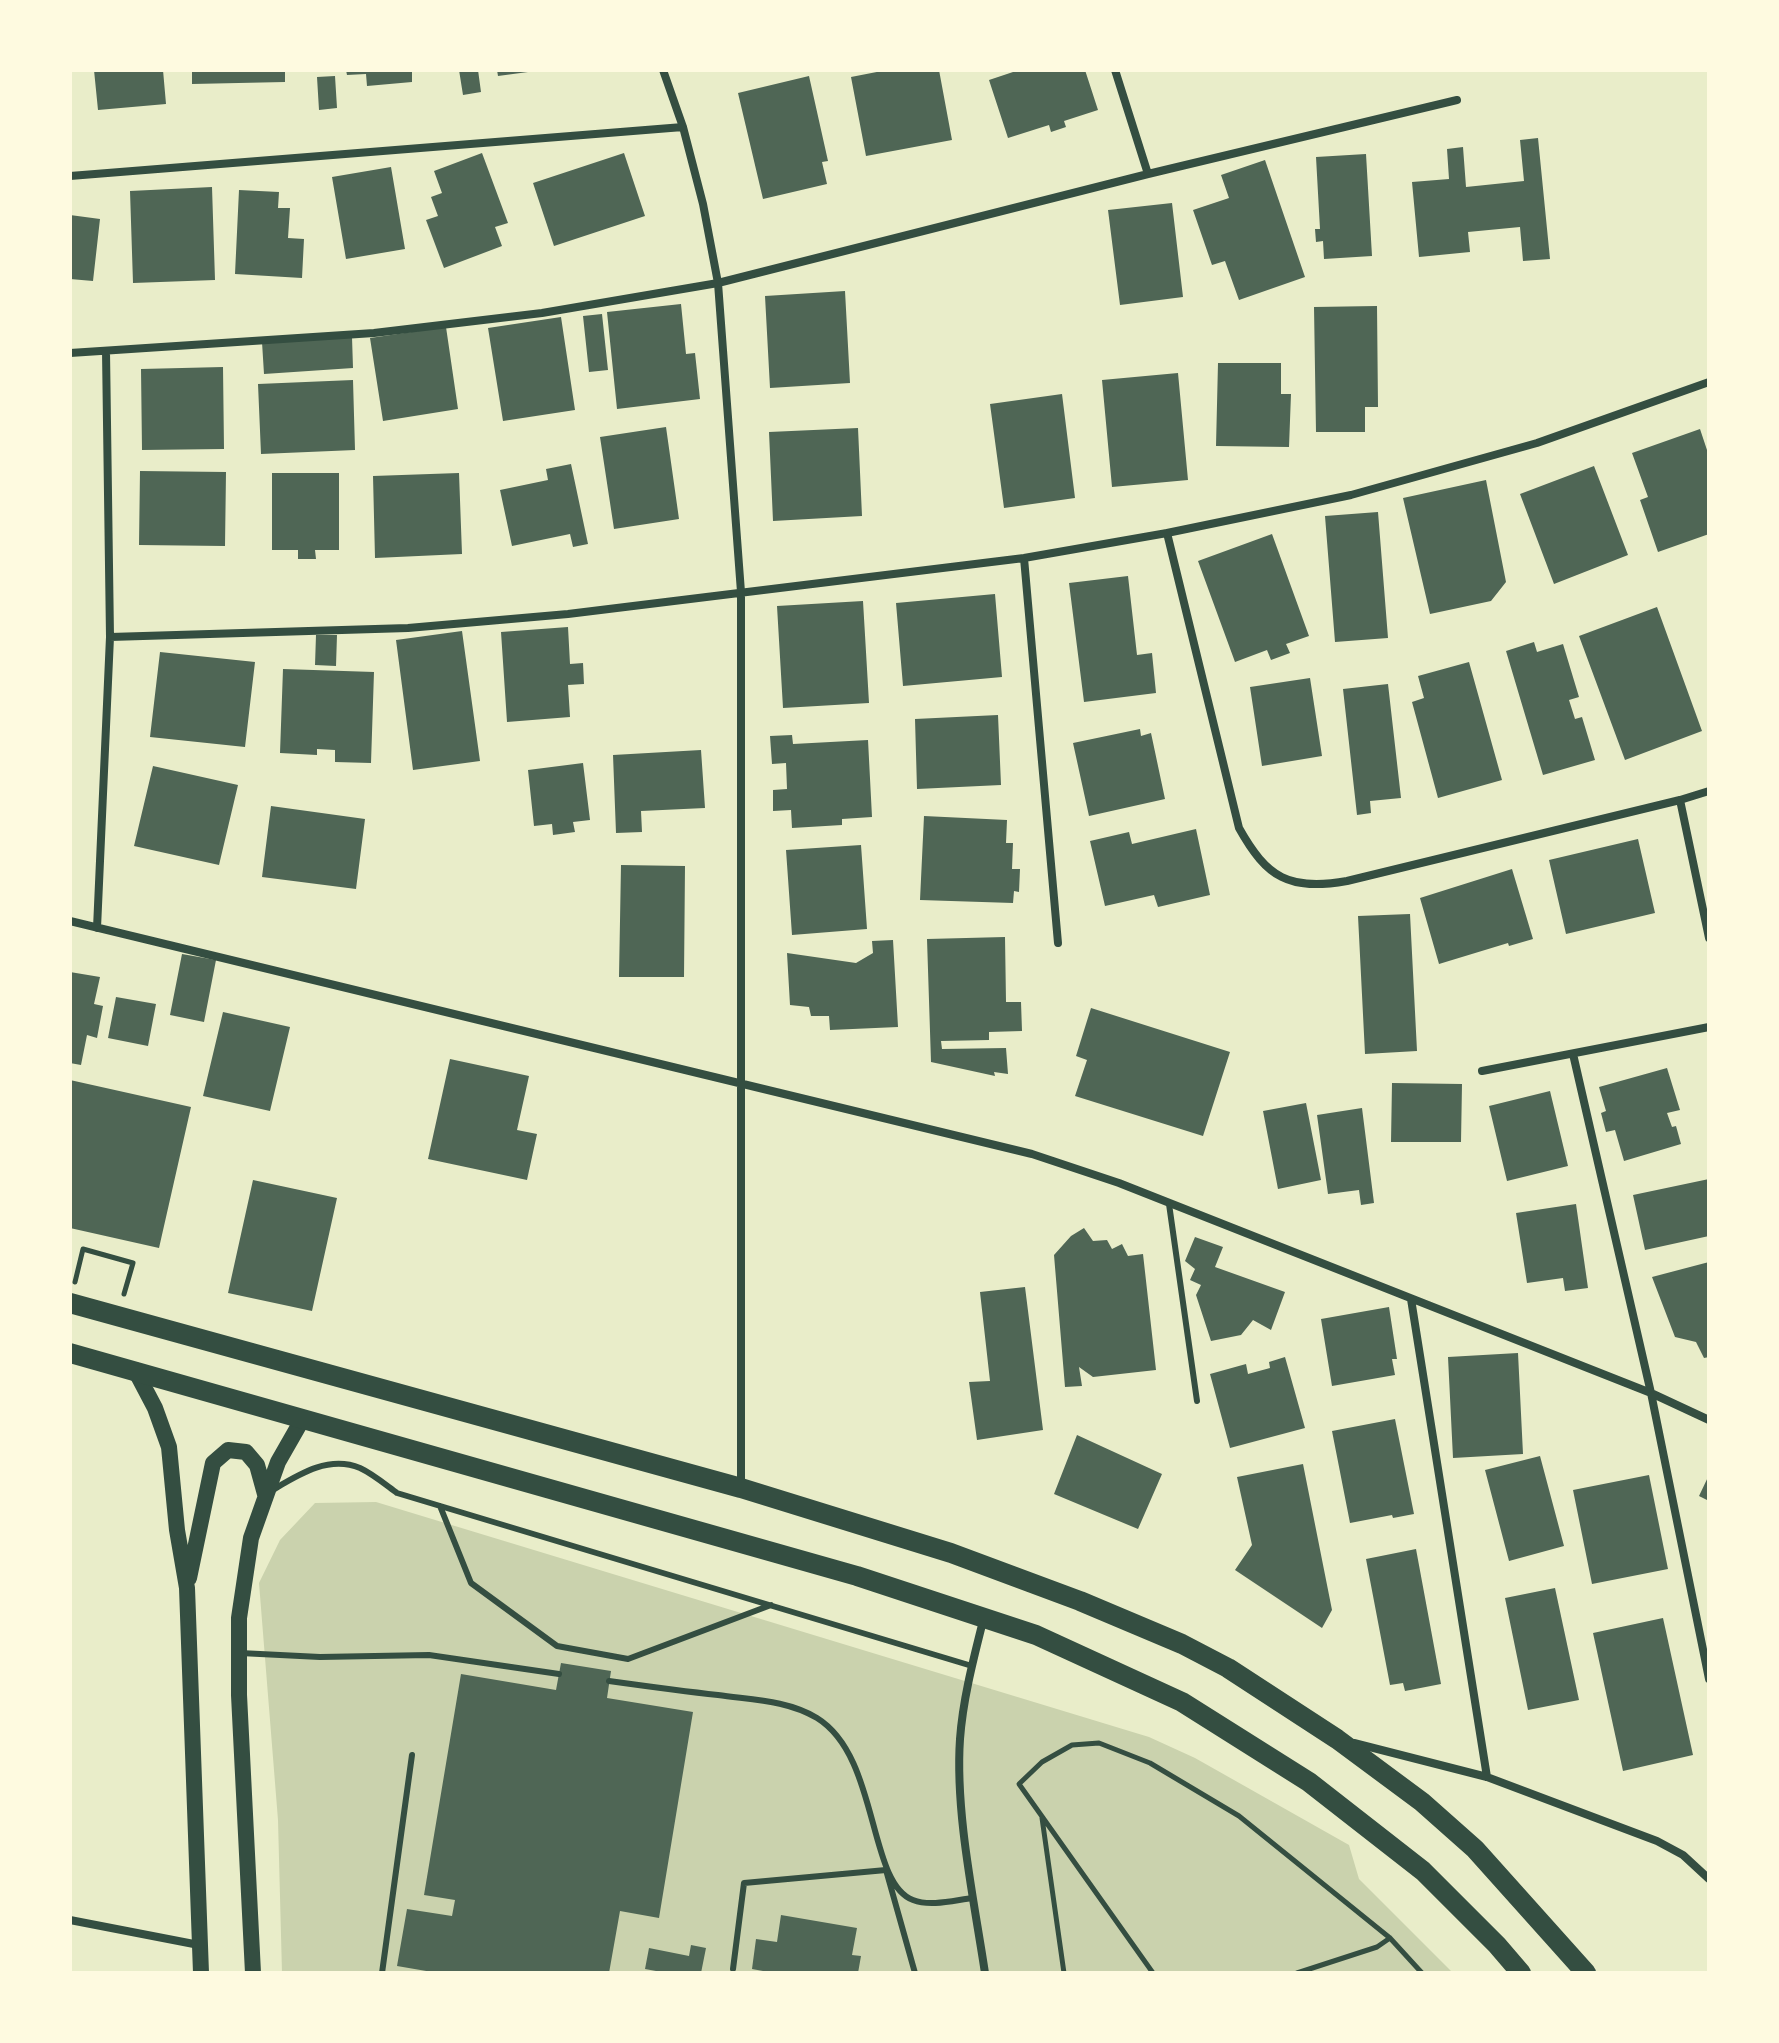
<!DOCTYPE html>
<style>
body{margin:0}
#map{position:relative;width:1779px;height:2043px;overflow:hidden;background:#e9edc9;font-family:"IBM Plex Sans",sans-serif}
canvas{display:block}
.frame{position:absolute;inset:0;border:72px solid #fefae0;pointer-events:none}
</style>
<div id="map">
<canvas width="1779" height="2043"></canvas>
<div class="frame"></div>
</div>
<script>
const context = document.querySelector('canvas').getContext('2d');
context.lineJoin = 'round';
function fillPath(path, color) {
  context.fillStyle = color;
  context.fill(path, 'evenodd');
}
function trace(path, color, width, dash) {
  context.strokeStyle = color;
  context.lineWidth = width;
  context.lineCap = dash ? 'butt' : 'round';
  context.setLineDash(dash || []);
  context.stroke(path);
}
fillPath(new Path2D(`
 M376,1502L1149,1737L1195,1758L1349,1845L1359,1879L1453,1973H282L278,1820L259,1583L280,1540L315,1503Z`), '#cad2ad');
fillPath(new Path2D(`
 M94,70H163L166,104L98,110Z
 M192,70H285V82L192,84Z
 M346,70H412V82L367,86L366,74L347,75Z
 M459,70H478L481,92L463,95Z
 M497,70H528V72L498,76Z
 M887,70H939L952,140L866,156L851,77Z
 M1019,70H1085L1098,110L1064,121L1066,127L1051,132L1049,125L1008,138L989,80Z
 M335,76L337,108L319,110L317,77Z
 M809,76L828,161L822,162L827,184L763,199L738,93Z
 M1538,138L1550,259L1523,261L1520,227L1468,232L1470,252L1419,257L1412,182L1449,179L1447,149L1463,147L1466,187L1524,181L1520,140Z
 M482,153L508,223L495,227L502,246L444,268L426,220L438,216L431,197L442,193L434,171Z
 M624,153L645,216L554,246L533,183Z
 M1366,154L1372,256L1324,259L1323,241L1316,242L1315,229H1320L1316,157Z
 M1265,160L1305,277L1239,300L1225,261L1212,265L1193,210L1229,198L1221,175Z
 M391,167L405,249L346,259L332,177Z
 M212,187L215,280L133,283L130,191Z
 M239,190L279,192L278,208H290L288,238L304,239L302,278L235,274Z
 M1172,203L1183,297L1120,305L1108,210Z
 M70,215L100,219L93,281L70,279Z
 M845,291L850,383L770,388L765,296Z
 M681,304L686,354L695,353L700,399L617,409L607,312Z
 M1377,306L1378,407H1365V432H1316L1314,307Z
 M602,314L608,370L589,372L583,316Z
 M561,317L575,410L503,421L488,328Z
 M446,327L458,409L383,421L370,338Z
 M352,337L353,368L264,374L262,342Z
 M1218,363H1281V394H1291L1289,447L1216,446Z
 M223,367L224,449L142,450L141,369Z
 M1178,373L1188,480L1112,487L1102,380Z
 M353,380L355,450L261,454L258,384Z
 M1062,394L1075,498L1004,508L990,404Z
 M666,427L679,519L614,529L600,437Z
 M858,428L862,516L773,521L769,432Z
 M1700,429L1709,456V534L1658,552L1640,500L1648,497L1632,453Z
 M571,464L588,544L573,547L570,534L512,546L500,490L548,480L546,469Z
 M1594,466L1628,555L1554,584L1520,494Z
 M140,471L226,472L225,546L139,545Z
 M272,473H339V550H315L316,559H298V550H272Z
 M459,473L462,554L375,558L373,476Z
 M1486,480L1506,582L1491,601L1430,614L1403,498Z
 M1378,512L1388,638L1335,642L1325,516Z
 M1272,534L1309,636L1286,644L1290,653L1271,660L1267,650L1235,662L1198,561Z
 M1128,576L1137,655L1152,653L1156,693L1084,702L1069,583Z
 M995,594L1002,677L903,686L896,603Z
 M863,601L869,703L783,708L777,606Z
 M1657,607L1702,731L1625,760L1579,636Z
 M568,627L570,664L583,663L584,684L568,685L570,717L507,722L501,632Z
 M462,631L480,761L413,770L396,640Z
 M316,635H337L336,666L315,665Z
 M1534,642L1537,652L1563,644L1579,697L1569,700L1575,719L1582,717L1595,760L1543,775L1506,651Z
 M160,652L255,662L245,747L150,737Z
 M1469,662L1502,780L1438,798L1412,702L1424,698L1418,676Z
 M283,669L374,672L371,763L335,762V750L317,749V755L280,753Z
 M1310,678L1322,756L1262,766L1250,687Z
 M1388,684L1401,798L1370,801L1371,813L1357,815L1343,689Z
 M998,715L1001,785L917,789L915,719Z
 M1140,729L1141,736L1151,733L1165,799L1089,816L1073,743Z
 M792,735L793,744L868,740L872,817L842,819V825L792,828L791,810L773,811V790L787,789L786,763L772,764L770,736Z
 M701,750L705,808L641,811L642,832L616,833L613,755Z
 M583,763L590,820L573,822L575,832L553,835L552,824L534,826L528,770Z
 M153,766L238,785L219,865L134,846Z
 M271,806L365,819L356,889L262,877Z
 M924,816L1007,820L1006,843H1013L1012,869H1020L1019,892L1014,891L1013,903L920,900Z
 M1196,829L1210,895L1158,907L1154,895L1105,906L1090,841L1129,832L1132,844Z
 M1638,839L1655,913L1566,934L1549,860Z
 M861,845L867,929L792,935L786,850Z
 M621,865L685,866L684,977H619Z
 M1512,869L1533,939L1509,946L1508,943L1439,964L1420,898Z
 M1410,914L1417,1051L1365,1054L1358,916Z
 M1005,937L1006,1002H1021L1022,1031L989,1032V1040L941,1041L942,1049L1006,1048L1008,1074L994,1072L995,1076L931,1062L927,939Z
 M893,940L898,1027L830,1030L829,1016H811L809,1007L790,1005L787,953L856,963L873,953L872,941Z
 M182,954L216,960L204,1022L170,1015Z
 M70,972L100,977L94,1004L103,1006L97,1038L87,1035L81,1065L70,1063Z
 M116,997L156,1004L148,1046L108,1038Z
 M1091,1008L1230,1052L1203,1136L1075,1096L1087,1060L1076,1056Z
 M223,1012L290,1027L270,1111L203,1096Z
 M450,1059L529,1076L517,1130L537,1134L527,1180L428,1159Z
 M1667,1068L1680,1110L1667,1113L1672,1127L1676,1126L1681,1144L1624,1161L1615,1130L1606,1132L1601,1113L1606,1111L1599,1087Z
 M70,1080L191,1107L159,1248L70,1228Z
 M1392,1083L1462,1084L1461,1142H1391Z
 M1550,1091L1568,1166L1507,1181L1489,1106Z
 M1306,1103L1321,1180L1278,1189L1263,1111Z
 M1362,1108L1374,1203L1361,1205L1359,1190L1328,1194L1317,1115Z
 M1709,1179V1236L1645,1250L1633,1195Z
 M253,1180L337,1198L312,1311L228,1293Z
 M1576,1204L1588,1288L1565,1291L1563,1278L1527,1283L1516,1213Z
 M1084,1228L1093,1241L1107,1240L1112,1249L1122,1244L1128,1256L1143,1254L1156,1370L1093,1377L1079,1367L1082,1386L1065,1387L1054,1255L1071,1236Z
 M1195,1237L1223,1247L1215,1267L1285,1292L1271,1330L1253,1320L1241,1335L1211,1341L1196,1295L1201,1285L1190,1280L1195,1269L1185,1261Z
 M1709,1262V1357L1704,1358L1696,1342L1675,1337L1652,1277Z
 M1025,1287L1043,1430L977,1440L969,1382L990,1381L980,1292Z
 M1389,1307L1397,1359H1392L1395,1375L1332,1386L1321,1319Z
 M1518,1353L1523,1454L1453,1458L1448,1357Z
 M1285,1357L1305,1428L1230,1448L1210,1374L1246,1364L1248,1374L1270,1368L1269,1362Z
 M1395,1419L1414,1514L1393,1518L1392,1515L1350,1523L1332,1431Z
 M1077,1435L1162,1474L1138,1529L1054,1494Z
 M1540,1456L1564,1546L1509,1561L1485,1470Z
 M1303,1464L1332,1610L1322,1628L1235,1570L1252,1545L1237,1477Z
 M1649,1475L1668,1569L1592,1584L1573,1490Z
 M1709,1475V1501L1699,1496Z
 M1416,1549L1441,1684L1405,1691L1403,1683L1390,1685L1366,1559Z
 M1555,1588L1579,1700L1528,1710L1505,1598Z
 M1663,1618L1693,1755L1623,1771L1593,1633Z
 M561,1663L611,1671L607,1698L693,1712L659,1918L620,1911L609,1973H438L397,1966L407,1909L452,1916L455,1900L424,1895L461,1674L556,1690Z
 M781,1915L857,1928L852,1955L861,1956L858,1973H774L752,1969L756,1939L777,1942Z
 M691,1945L706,1948L701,1973H667L645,1969L649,1948L689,1956Z`), '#4f6655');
trace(new Path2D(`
 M75,1282L83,1249L133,1263L124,1294
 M1042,1818L1064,1973
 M1153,1973L1019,1784L1042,1762L1072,1745L1099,1743L1150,1763L1239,1816L1390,1938L1422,1973
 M1297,1973L1377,1947L1390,1938`), '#344e41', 5);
trace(new Path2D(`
 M1169,1204L1197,1401
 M271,1491C298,1475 328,1455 360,1468C373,1474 386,1485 397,1493L972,1666
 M440,1506L471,1583L557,1646L628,1659L771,1605
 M240,1653L320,1657L429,1655L559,1674
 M609,1681C645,1686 681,1691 718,1695C752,1700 787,1700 817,1718C880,1757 867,1883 913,1900C931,1907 955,1900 973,1898
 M733,1969L744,1883L886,1870L915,1973
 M382,1973L412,1755`), '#344e41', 6);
trace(new Path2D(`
 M663,70L683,127L703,204L718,283L741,592V1488
 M1115,70L1148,174
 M70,176L683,127
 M70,353L374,333L542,313L718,283L1148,174L1457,100
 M1167,533L1239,828C1267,878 1289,891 1347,881L1680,800L1709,791
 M1024,558L1058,943
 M110,637L408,628L568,614L1024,558L1167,533L1351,495L1537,443L1709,382
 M1680,800L1709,938
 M70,921L1032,1154L1119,1183L1651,1393L1709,1420
 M97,928L110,637L106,351
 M1573,1054L1651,1393L1709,1679
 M1482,1071L1709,1027
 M1411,1299L1487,1777
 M984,1617C974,1657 963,1698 960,1739C955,1812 974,1900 985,1973
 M1354,1743L1487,1777L1657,1841L1683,1855L1709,1879
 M70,1920L199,1945`), '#344e41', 8);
trace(new Path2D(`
 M135,1370L155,1408L169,1447L177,1530L187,1588L201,1973
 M189,1578L213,1463L228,1450L246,1452L257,1465L265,1494
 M253,1973L239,1695V1618L251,1538L278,1462L302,1420`), '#344e41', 16);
trace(new Path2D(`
 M70,1303L741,1488L951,1553L1080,1601L1182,1644L1228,1668L1337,1739L1422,1802L1475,1849L1586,1973
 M70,1353L857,1576L1036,1635L1182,1702L1309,1782L1423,1871L1497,1945L1521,1973`), '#344e41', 20);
</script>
